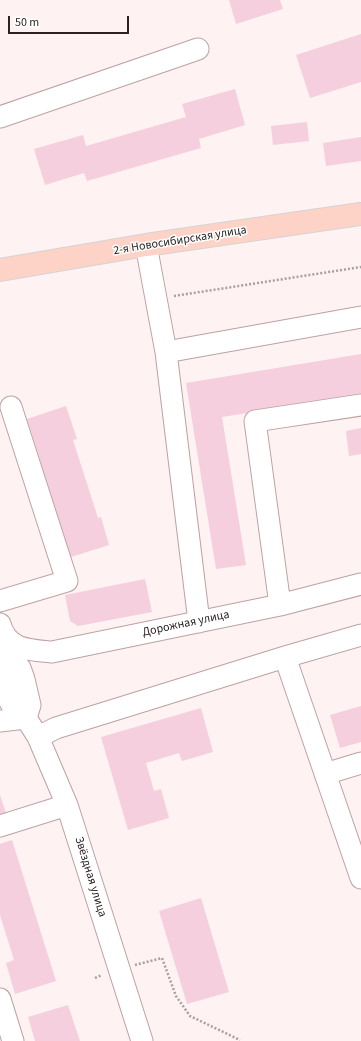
<!DOCTYPE html>
<meta charset="utf-8">
<style>
body{margin:0}
#map{position:relative;width:361px;height:1041px;overflow:hidden;background:#fef2f3;font-family:"Source Sans 3",sans-serif}
canvas{display:block}
.scale{position:absolute;left:8px;top:16px;width:121px;height:18px;box-sizing:border-box;border:2px solid #2c2222;border-top:0;padding-left:5px;font-size:12px;line-height:14px;white-space:nowrap;color:#2c2222;-webkit-text-stroke:3px #fff;paint-order:stroke}
</style>
<div id="map">
<canvas width="361" height="1041"></canvas>
<div class="scale">50 m</div>
</div>
<script>
const context = document.querySelector('canvas').getContext('2d');
context.lineJoin = 'round';
function fillPath(path, color) {
  context.fillStyle = color;
  context.fill(path, 'evenodd');
}
function trace(path, color, width, dash) {
  context.strokeStyle = color;
  context.lineWidth = width;
  context.lineCap = dash ? 'butt' : 'round';
  context.setLineDash(dash || []);
  context.stroke(path);
}
function drawText(font, color, halo, rows, align = 'center') {
  context.font = font + ' "Source Sans 3",sans-serif';
  context.lineWidth = 3;
  context.setLineDash([]);
  context.textBaseline = 'middle';
  context.strokeStyle = halo;
  context.fillStyle = color;
  for (const [text, x, y, turn = 0] of rows) {
    context.save();
    context.translate(x, y);
    context.rotate((+turn || 0) * Math.PI / 180);
    context.textAlign = isNaN(turn) ? turn : align;
    if (halo) context.strokeText(text, 0, 0);
    context.fillText(text, 0, 0);
    context.restore();
  }
}
fillPath(new Path2D(`
 M229,0H280L283,9L236,24Z
 M361,34V82L310,98L296,55Z
 M235,89L245,125L199,139L201,148L87,181L84,173L45,185L34,149L83,135L86,146L186,117L182,104Z
 M307,122L309,141L273,145L271,126Z
 M361,137V161L326,166L323,143Z
 M361,354V395L222,417L246,565L216,569L186,383Z
 M66,406L77,439L73,440L98,518L101,517L109,545L71,557L27,419Z
 M361,428V454L349,456L346,431Z
 M145,579L152,612L78,626L70,621L65,595Z
 M361,706V742L340,748L330,715Z
 M201,708L213,752L182,761L179,753L146,763L154,791L161,789L169,818L128,830L101,737Z
 M0,795L6,813L0,815Z
 M12,840L56,981L15,994L6,963L14,960L0,915V844Z
 M201,898L229,992L187,1004L159,911Z
 M68,1005L80,1041H35L28,1017Z`), '#f5cfde');
const minor = new Path2D(`
 M0,117L198,49
 M146,245L166,352L199,622
 M166,352L361,317
 M0,601L67,581L11,407
 M280,605L255,421L361,405
 M0,624C7,650 29,650 52,652L280,605L361,584
 M11,642L7,649V656L3,672L8,698L14,709L26,718L38,737L67,805L142,1041
 M7,656L20,668L24,679L30,705L26,718
 M285,657L361,878
 M0,721L26,718
 M38,737L56,728L285,657L361,635
 M325,774L361,763
 M0,826L67,805
 M0,999L13,1041`);
const major = new Path2D(`
 M0,270L146,245L361,214`);
trace(minor, '#bea1a3', 23);
trace(major, '#d5d3d3', 24);
trace(new Path2D(`
 M174,296L361,267
 M135,965L162,958L176,996L190,1016L240,1040
 M95,978L102,975`), '#aa9f9f', 2.5, [2, 2]);
trace(minor, '#fff', 21);
trace(major, '#fdd3c7', 22);
drawText('12px', '#2c2222', '#fff', [
 ["2-я Новосибирская улица",180,241,-9],
 ["Дорожная улица",186,624,-12],
 ["Звёздная улица",90,877,73]
]);
</script>
